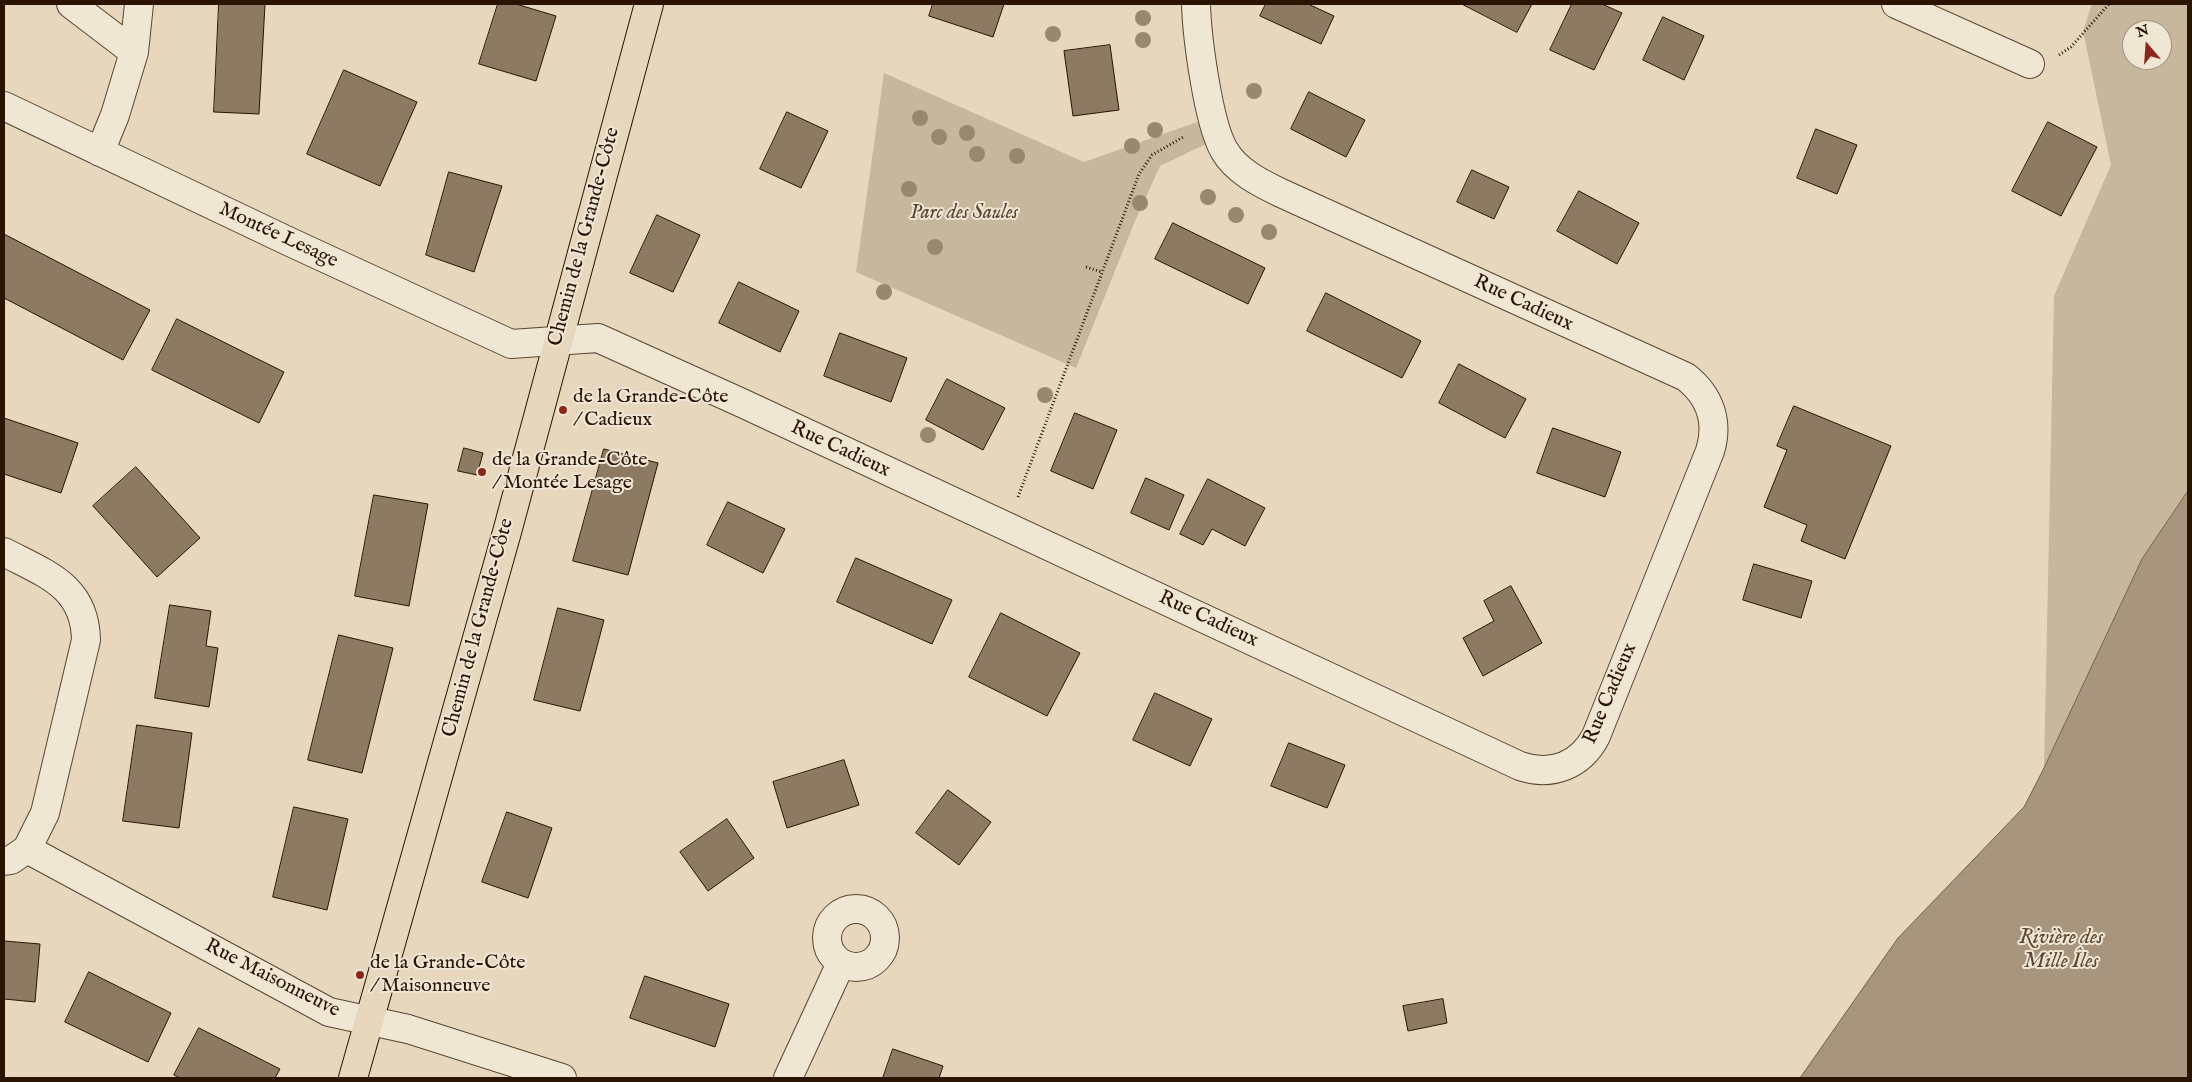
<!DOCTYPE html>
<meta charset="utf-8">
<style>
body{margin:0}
#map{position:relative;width:2192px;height:1082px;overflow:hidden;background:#e7d8bd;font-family:"IM FELL English",serif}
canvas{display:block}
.frame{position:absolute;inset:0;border:5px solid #2a1400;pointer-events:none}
.north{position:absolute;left:2122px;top:20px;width:50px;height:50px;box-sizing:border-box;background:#efe6d4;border:1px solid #a0927f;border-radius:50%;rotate:342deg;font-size:14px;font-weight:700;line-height:20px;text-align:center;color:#2a1400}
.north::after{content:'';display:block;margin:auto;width:18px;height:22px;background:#8f2418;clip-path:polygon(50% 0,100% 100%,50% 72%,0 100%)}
</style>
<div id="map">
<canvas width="2192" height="1082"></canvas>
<div class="frame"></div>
<div class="north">N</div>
</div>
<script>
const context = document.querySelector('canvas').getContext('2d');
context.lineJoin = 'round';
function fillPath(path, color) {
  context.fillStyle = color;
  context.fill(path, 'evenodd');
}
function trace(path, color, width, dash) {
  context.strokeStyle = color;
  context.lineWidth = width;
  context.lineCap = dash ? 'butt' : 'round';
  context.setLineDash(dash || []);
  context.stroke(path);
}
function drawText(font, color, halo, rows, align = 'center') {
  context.font = font + ' "IM FELL English",serif';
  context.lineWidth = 4;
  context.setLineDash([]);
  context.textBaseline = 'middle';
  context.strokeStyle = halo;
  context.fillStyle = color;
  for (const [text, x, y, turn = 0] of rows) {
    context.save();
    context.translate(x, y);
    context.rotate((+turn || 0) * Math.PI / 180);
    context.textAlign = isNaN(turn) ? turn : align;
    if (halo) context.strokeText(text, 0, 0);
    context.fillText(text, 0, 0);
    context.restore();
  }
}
fillPath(new Path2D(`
 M2092,4H2188V491L2142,559L2044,768L2054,296L2111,165L2083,31ZM2132,30H2162V60H2132Z
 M884,73L1084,162L1200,121L1206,144L1160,166L1135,221L1076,368L856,272Z`), '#c7b79d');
const water = new Path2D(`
 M2188,491V1078H1800L1898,938L2024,807L2044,768L2142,559Z`);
fillPath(water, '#a7957d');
trace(water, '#75614b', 1);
const building = new Path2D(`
 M219,4H265L259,114L214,112Z
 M498,4H516L556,16L536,81L479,64Z
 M933,4H1004L993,37L929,16Z
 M1266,4H1308L1334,16L1321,44L1260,16Z
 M1462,4H1532L1517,32Z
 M1572,4H1602L1622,13L1594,70L1550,50Z
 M1663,17L1704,36L1684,80L1643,60Z
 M1110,45L1119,110L1073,116L1064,51Z
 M344,70L417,102L380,186L307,154Z
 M1309,92L1365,120L1346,157L1291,129Z
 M787,112L828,131L801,188L760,169Z
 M2048,122L2097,147L2061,216L2012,191Z
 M1816,129L1857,145L1837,194L1797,178Z
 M1472,170L1509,187L1494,219L1457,202Z
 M449,172L502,186L474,272L426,255Z
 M1579,191L1639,223L1617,264L1557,231Z
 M657,215L700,235L673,292L630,273Z
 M1173,223L1265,268L1248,304L1155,259Z
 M4,234L150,310L123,360L4,298Z
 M739,282L799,311L780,352L719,323Z
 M1326,293L1421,341L1402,378L1307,331Z
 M177,319L284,372L259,423L152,370Z
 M840,333L907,358L891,402L824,376Z
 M1459,364L1526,399L1505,438L1439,403Z
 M947,379L1005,408L983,450L926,420Z
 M1794,406L1891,446L1845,559L1801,541L1807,525L1764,507L1787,450L1777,446Z
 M1075,413L1117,430L1093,489L1051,471Z
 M4,418L78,443L61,493L4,474Z
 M1553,428L1621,452L1605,497L1537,473Z
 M464,448L483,453L477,475L458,471Z
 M604,449L658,463L628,575L573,561Z
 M136,467L200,538L157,577L93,506Z
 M1146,478L1184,495L1169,530L1131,513Z
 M1208,479L1265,508L1245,546L1212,529L1203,545L1180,534Z
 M374,495L428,504L409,606L355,596Z
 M728,502L785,529L763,573L707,545Z
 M856,558L952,600L932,644L837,602Z
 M1754,564L1812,581L1801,618L1743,600Z
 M1511,586L1542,643L1483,676L1463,638L1494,621L1484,601Z
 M170,605L211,611L206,646L218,648L209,707L155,698Z
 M558,608L604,620L580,711L534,700Z
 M1001,613L1080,653L1047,716L969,677Z
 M339,635L393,648L362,773L308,760Z
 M1155,693L1212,719L1190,766L1133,740Z
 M137,725L192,733L179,828L123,821Z
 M1289,743L1345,765L1327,808L1271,786Z
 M844,760L859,805L787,828L773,782Z
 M948,790L991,822L959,865L916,833Z
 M294,807L348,819L327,910L273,897Z
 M507,812L552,828L528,898L482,882Z
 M727,819L754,858L708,891L680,852Z
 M4,941L40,944L35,1002L4,999Z
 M89,972L171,1013L148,1062L65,1022Z
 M645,976L729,1004L715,1047L630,1018Z
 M1443,999L1447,1023L1408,1031L1403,1006Z
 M199,1028L280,1069L275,1078H180L174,1075Z
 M893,1049L943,1066L939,1078H883Z`);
fillPath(building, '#8c7a62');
trace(building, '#2a1400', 1);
const minor = new Path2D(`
 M71,4L134,52
 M1896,4L2030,64
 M4,106L290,242L511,344L598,338L742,403L1520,766C1552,777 1581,765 1596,736L1710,451C1719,422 1710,396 1686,377L1281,193C1260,183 1236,171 1224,150C1208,122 1197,37 1196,4
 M100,152L115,115L134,52L139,4
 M4,552C46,574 85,586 86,640L45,813L27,849L11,860L4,861
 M27,849L329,1012L408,1029L562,1078
 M827 938a29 29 0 1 1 58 0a29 29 0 1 1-58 0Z
 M788,1078L841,963`);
const major = new Path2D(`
 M353,1078L507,532L649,4`);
trace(minor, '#59452f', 30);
trace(major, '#2a1400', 30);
trace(new Path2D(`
 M2059,55L2071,47L2109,4
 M1086,267L1102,272
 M1018,497L1139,174L1152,155L1185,136`), '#2a1400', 3, [1, 2.5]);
trace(minor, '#efe6d4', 28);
trace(major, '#e7d8bd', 28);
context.fillStyle = '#99876f';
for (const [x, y] of [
 [1143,18],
 [1053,34],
 [1143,40],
 [1254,91],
 [920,118],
 [1155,130],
 [967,133],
 [939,137],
 [1132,146],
 [977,154],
 [1017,156],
 [909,189],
 [1208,197],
 [1140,203],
 [1236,215],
 [1269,232],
 [935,247],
 [884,292],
 [1045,395],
 [928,435]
]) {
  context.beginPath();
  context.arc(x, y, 8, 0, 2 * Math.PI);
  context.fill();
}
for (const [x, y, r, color] of [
 [563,410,5,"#8f2418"],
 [482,472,5,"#8f2418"],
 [360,975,5,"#8f2418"]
]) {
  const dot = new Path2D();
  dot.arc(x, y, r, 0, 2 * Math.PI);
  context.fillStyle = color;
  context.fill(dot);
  trace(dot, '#efe6d4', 2);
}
drawText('italic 20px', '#59452f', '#efe6d4', [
 ["Parc des Saules",964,214]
]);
drawText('20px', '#2a1400', '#efe6d4', [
 ["Montée Lesage",278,236,25],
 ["Chemin de la Grande-Côte",585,237,-75],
 ["Rue Cadieux",1523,304,25],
 ["Rue Cadieux",840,450,25],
 ["Rue Cadieux",1208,620,25],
 ["Chemin de la Grande-Côte",479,628,-75],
 ["Rue Cadieux",1611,694,-67],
 ["Rue Maisonneuve",272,979,27]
]);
drawText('20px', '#2a1400', '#efe6d4', [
 ["de la Grande-Côte",573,398],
 ["/ Cadieux",573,421],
 ["de la Grande-Côte",492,461],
 ["/ Montée Lesage",492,484],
 ["de la Grande-Côte",370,964],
 ["/ Maisonneuve",370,987]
], 'left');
drawText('italic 21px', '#5c4832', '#efe6d4', [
 ["Rivière des",2061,939],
 ["Mille Îles",2061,963]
]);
</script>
